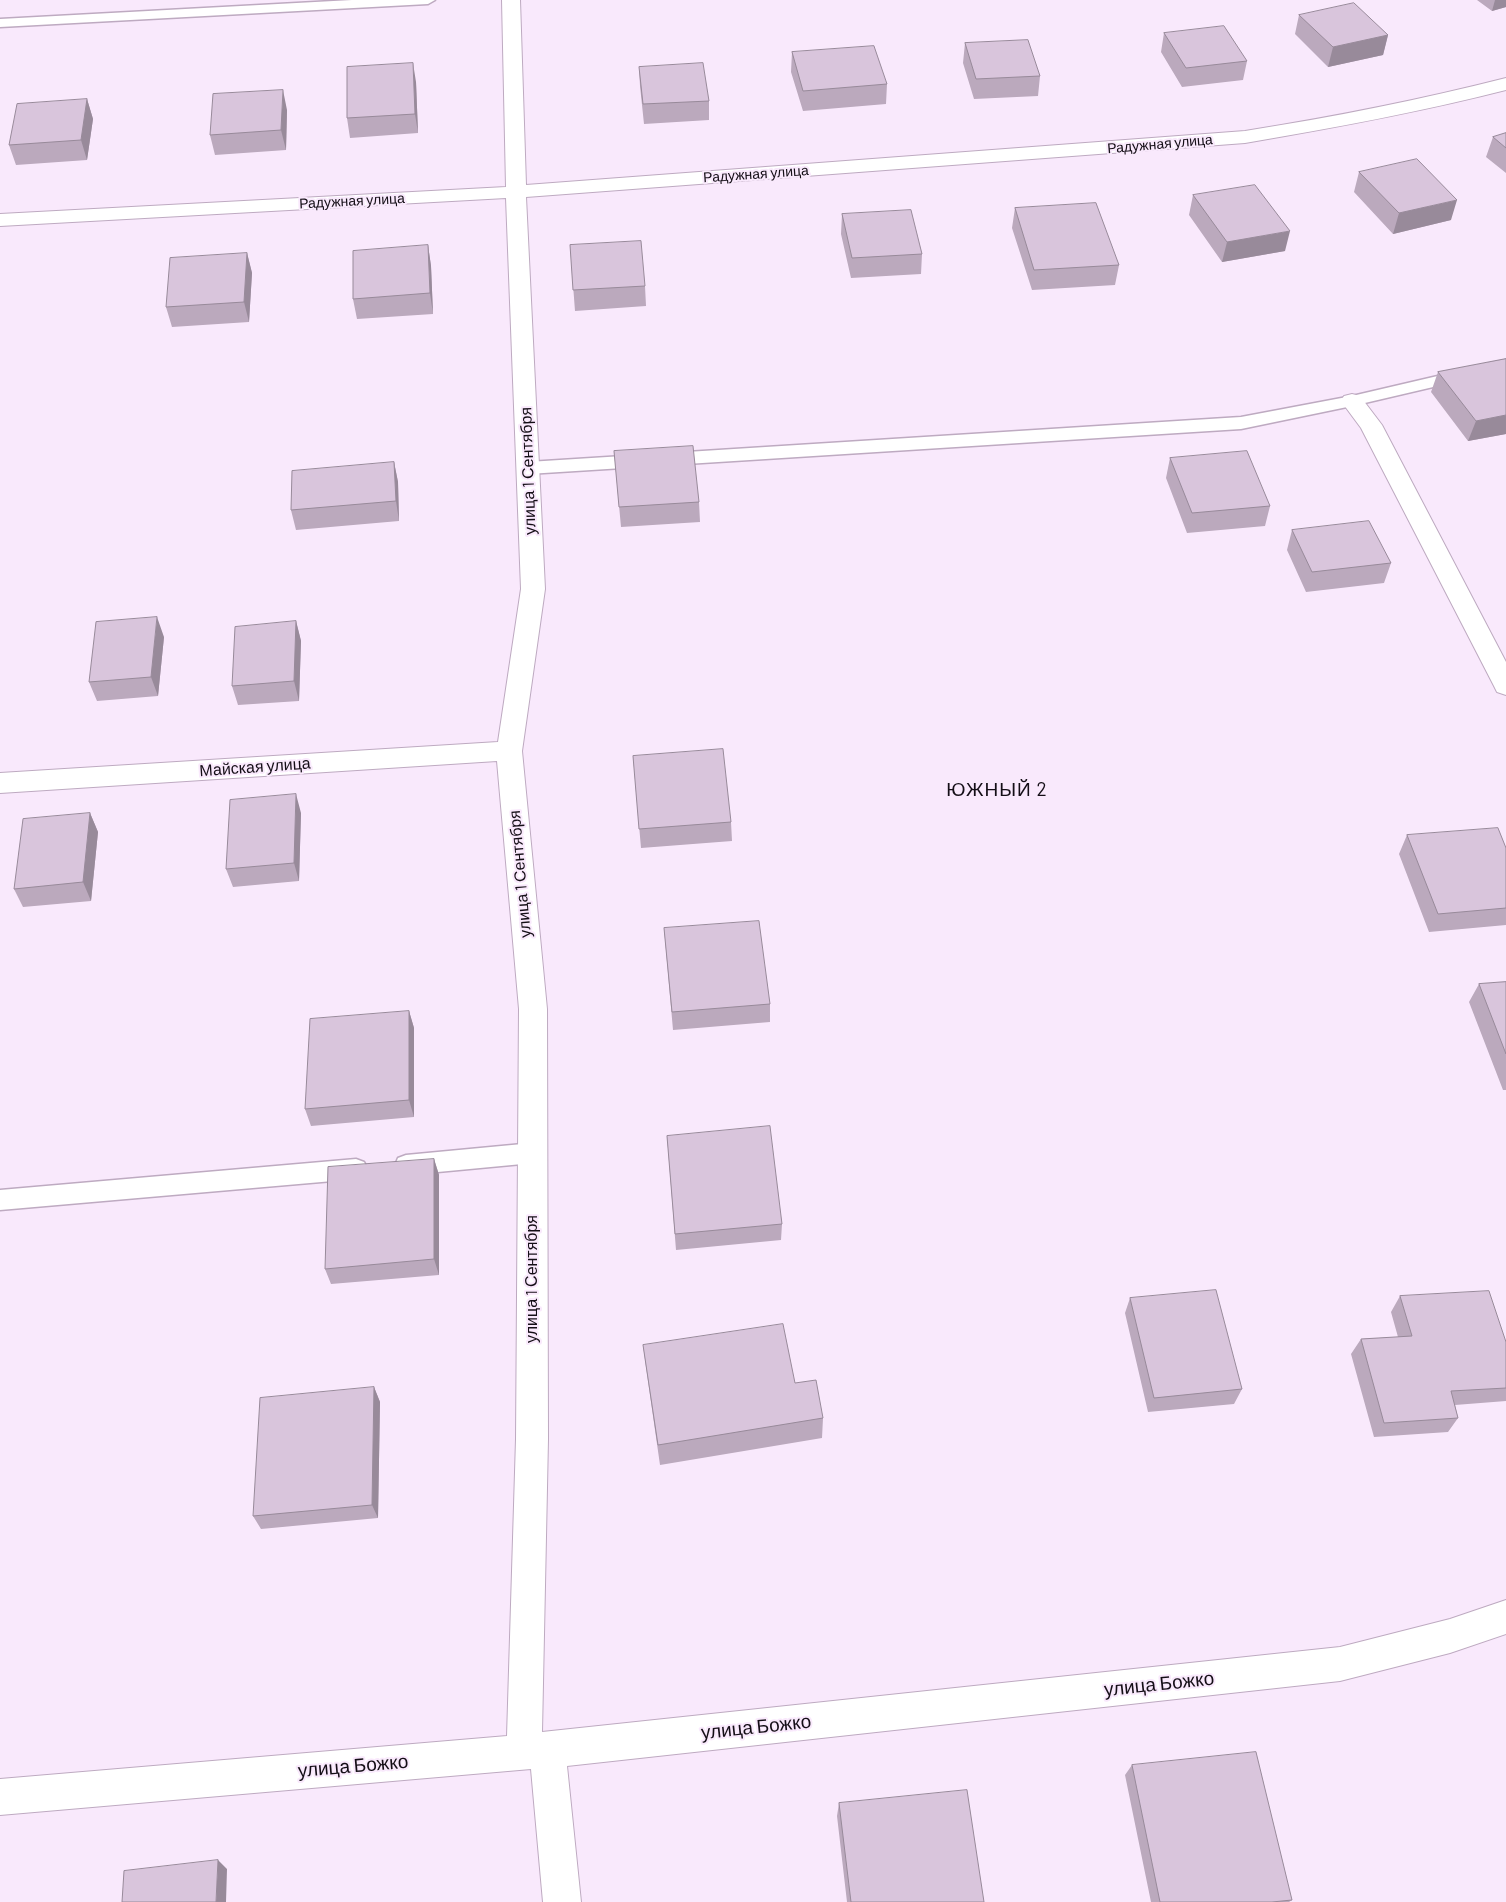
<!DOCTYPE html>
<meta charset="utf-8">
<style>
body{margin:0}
canvas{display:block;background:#f9e9fc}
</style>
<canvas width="1506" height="1902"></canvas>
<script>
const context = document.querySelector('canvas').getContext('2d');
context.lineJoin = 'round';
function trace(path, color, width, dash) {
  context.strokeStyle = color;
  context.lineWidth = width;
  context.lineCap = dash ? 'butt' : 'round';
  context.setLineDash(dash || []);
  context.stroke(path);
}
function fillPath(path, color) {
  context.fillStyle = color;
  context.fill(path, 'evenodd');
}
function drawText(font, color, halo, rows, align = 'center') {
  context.font = font + ' Barlow,sans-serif';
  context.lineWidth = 4;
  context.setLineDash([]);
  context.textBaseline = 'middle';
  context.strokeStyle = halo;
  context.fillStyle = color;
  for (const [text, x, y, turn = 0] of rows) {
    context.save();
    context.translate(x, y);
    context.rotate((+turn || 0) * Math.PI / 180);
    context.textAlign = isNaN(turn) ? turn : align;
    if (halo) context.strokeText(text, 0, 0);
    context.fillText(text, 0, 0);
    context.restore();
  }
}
const service = new Path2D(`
 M352,0H435L428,4L0,27V19Z
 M1506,360V370L1352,406L1241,429L528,474L522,472L519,468L522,464L528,462L1241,417L1352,396Z
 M533,1143L541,1146L544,1153L541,1160L533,1163L406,1175L398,1172L395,1165L398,1158L406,1155Z
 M356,1159L364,1162L368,1169L364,1176L356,1179L0,1210V1190Z`);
const minor = new Path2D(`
 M502,0H520L526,185L1245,131C1333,117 1420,100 1506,78V90C1420,112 1333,128 1245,143L526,197L545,589L522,751L547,1009L548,1439L542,1732L1340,1647L1450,1619L1506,1600V1634L1450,1653L1340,1681L567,1766L581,1902H543L531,1769L0,1815V1779L507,1736L516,1439L519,1009L497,761L0,793V773L498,742L521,589L506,198L0,226V214L506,187Z
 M1352,394L1360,396L1382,425L1506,662V695L1497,692L1494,686L1361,428L1341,401L1344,396Z`);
trace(service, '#beaac1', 3);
trace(minor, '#beaac1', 2);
fillPath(service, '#fff');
fillPath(minor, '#fff');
fillPath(new Path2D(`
 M1477,0H1506V7L1492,11Z
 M1299,15L1388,35L1383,55L1328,67L1295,34Z
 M1164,33L1247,61L1243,80L1182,87L1161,52Z
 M965,43L1040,76L1038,96L974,99L963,63Z
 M792,52L887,84L886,104L803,111L791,72Z
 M639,67L709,101V120L644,124L640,86Z
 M416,82L418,133L350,138L347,118Z
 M87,99L93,119L87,160L16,165L9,145Z
 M287,110L286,150L215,155L210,135Z
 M1506,133V173L1486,157L1493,137Z
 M1359,172L1451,220L1393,234L1354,192Z
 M1193,195L1285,251L1222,262L1189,215Z
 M1015,208L1119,265L1115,285L1032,290L1012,228Z
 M842,214L922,254L921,274L851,278L841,234Z
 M428,245L431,266L433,314L357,319L353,299Z
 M570,245L645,286L646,306L575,311Z
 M247,253L252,273L249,322L172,327L166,307Z
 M1506,359V434L1468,441L1431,392L1438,372Z
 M614,451L699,502L700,522L621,527Z
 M1170,458L1270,506L1265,526L1187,533L1166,478Z
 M394,462L398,482L399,521L296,530L291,510Z
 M1292,530L1391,563L1384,583L1306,592L1287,550Z
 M296,621L301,641L299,701L238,705L232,686Z
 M164,637L158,696L97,701L89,682Z
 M633,756L731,822L732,841L641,848Z
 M90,813L98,832L91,901L23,907L14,889Z
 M301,813L299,881L233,887L226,869Z
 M1407,835L1506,848V925L1429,932L1399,854Z
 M664,928L770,1004V1022L673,1030Z
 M1506,982V1090H1503L1469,1002L1479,984Z
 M409,1011L414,1028V1117L311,1126L305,1109Z
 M667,1136L782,1224L781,1240L676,1250Z
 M434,1159L439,1175V1275L331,1284L325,1269Z
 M1400,1296L1506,1342V1401L1455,1405L1458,1418L1448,1432L1374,1437L1351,1354L1361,1339L1398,1337L1391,1312Z
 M1130,1298L1242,1389L1234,1404L1148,1412L1125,1313Z
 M643,1345L795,1383L823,1418L822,1438L660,1465L646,1367Z
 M374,1387L380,1402L378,1518L261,1529L253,1516Z
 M1132,1765L1292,1900L1289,1902H1151L1125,1775Z
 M839,1803L984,1902H847L837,1816Z`), '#bba9bd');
fillPath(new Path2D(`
 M1495,0H1506V7L1492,11Z
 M1388,35L1383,55L1328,67L1333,47Z
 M413,63L416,82L418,133L415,114Z
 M283,90L287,110L286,150L281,130Z
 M87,99L93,119L87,160L81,140Z
 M1457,200L1451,220L1393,234L1399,213Z
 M1290,231L1285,251L1222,262L1227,242Z
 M428,245L431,266L433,314L430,293Z
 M247,253L252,273L249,322L244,302Z
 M1506,415V434L1468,441L1476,421Z
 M394,462L398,482L399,521L396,501Z
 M157,617L164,637L158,696L151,677Z
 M296,621L301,641L299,701L294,681Z
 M296,794L301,813L299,881L294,863Z
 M90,813L98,832L91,901L83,882Z
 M409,1011L414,1028V1117L409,1100Z
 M434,1159L439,1175V1275L434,1259Z
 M374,1387L380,1402L378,1518L372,1505Z
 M218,1860L227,1869L226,1902H216Z`), '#988a9a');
const building = new Path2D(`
 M1354,3L1388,35L1333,47L1299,15Z
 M1224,26L1247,61L1186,68L1164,33Z
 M1028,40L1040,76L976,79L965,43Z
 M874,46L887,84L803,91L792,52Z
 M413,63L415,114L347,118V67Z
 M703,63L709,101L643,104L639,67Z
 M283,90L281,130L210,135L213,94Z
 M87,99L81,140L9,145L17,104Z
 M1506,133V148L1493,137Z
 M1417,159L1457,200L1399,213L1359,172Z
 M1255,185L1290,231L1227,242L1193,195Z
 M1096,203L1119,265L1034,270L1015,208Z
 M911,210L922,254L852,258L842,214Z
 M641,241L645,286L573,290L570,245Z
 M428,245L430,293L353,299V251Z
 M247,253L244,302L166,307L170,258Z
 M1506,359V415L1476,421L1438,372Z
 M693,446L699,502L619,507L614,451Z
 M1247,451L1270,506L1192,513L1170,458Z
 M394,462L396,501L291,510L292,471Z
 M1369,521L1391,563L1312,572L1292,530Z
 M157,617L151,677L89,682L96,622Z
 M296,621L294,681L232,686L235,627Z
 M723,749L731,822L639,829L633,756Z
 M296,794L294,863L226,869L230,800Z
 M90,813L83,882L14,889L23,819Z
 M1498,828L1506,848V908L1438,914L1407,835Z
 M759,921L770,1004L672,1012L664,928Z
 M1506,982V1054L1479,984Z
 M409,1011V1100L305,1109L310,1019Z
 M770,1126L782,1224L675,1234L667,1136Z
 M434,1159V1259L325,1269L328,1167Z
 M1216,1290L1242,1389L1154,1398L1130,1298Z
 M1489,1291L1506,1342V1388L1451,1391L1458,1418L1384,1423L1361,1339L1412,1336L1400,1296Z
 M783,1324L795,1383L816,1380L823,1418L658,1445L643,1345Z
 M374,1387L372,1505L253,1516L260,1398Z
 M1256,1752L1292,1900L1272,1902H1160L1132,1765Z
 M967,1790L984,1902H851L839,1803Z
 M218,1860L216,1902H122L124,1871Z`);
fillPath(building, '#d9c5dc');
trace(building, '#988a9a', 1);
drawText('14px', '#140e16', '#f9e9fc', [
 ["Радужная улица",1160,144,-5],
 ["Радужная улица",756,174,-4],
 ["Радужная улица",352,201,-3]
]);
drawText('16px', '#140e16', '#f9e9fc', [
 ["улица 1 Сентября",528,471,-92],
 ["Майская улица",255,767,-4],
 ["улица 1 Сентября",520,874,-95],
 ["улица 1 Сентября",532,1279,-90]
]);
context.letterSpacing = '1px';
drawText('19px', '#140e16', '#f9e9fc', [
 ["ЮЖНЫЙ 2",997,790]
]);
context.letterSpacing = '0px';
drawText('19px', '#140e16', '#f9e9fc', [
 ["улица Божко",1159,1684,-6],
 ["улица Божко",756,1727,-6],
 ["улица Божко",353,1766,-5]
]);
</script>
